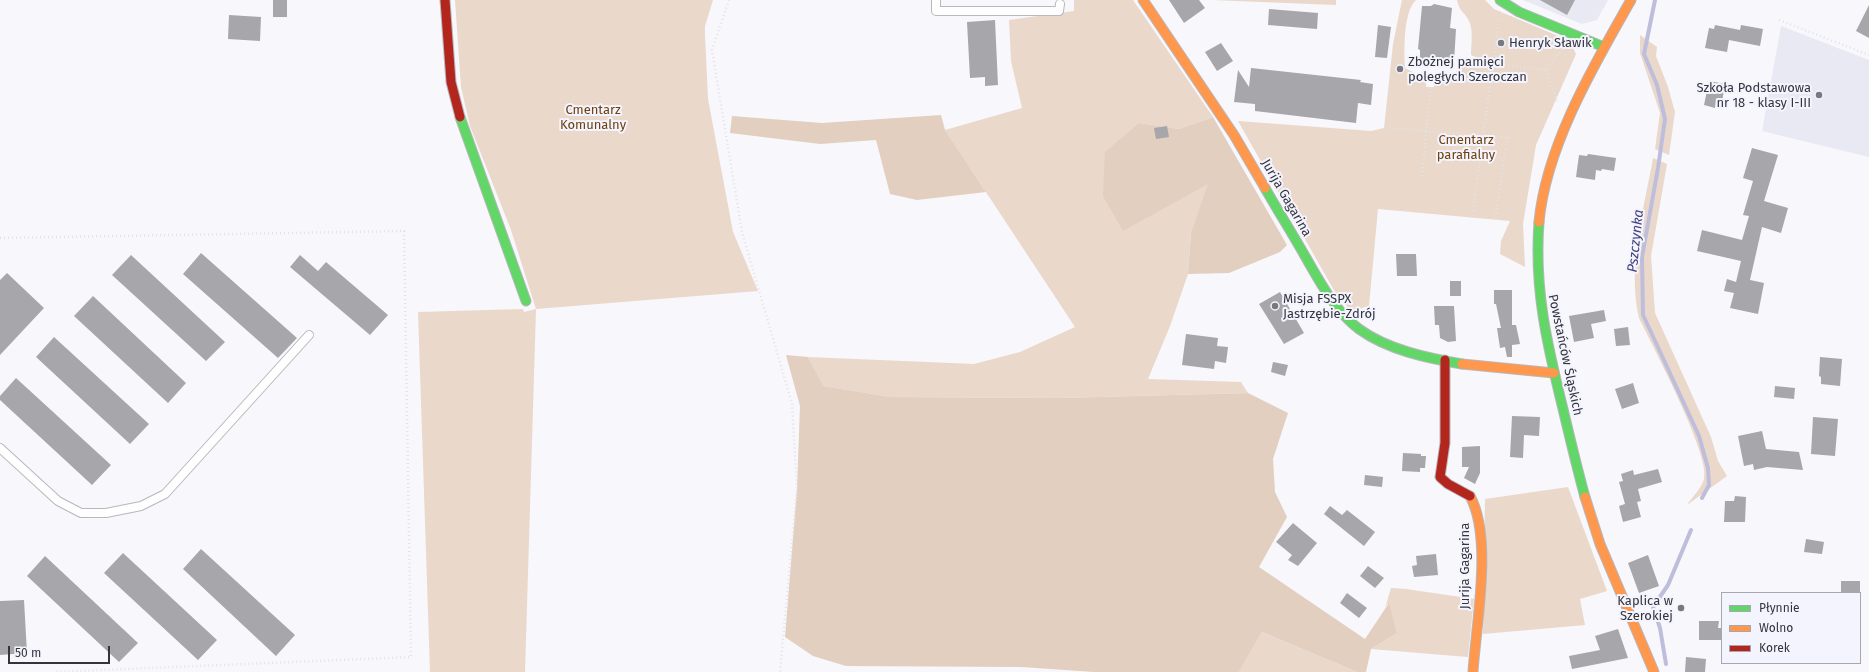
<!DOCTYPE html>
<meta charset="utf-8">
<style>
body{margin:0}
#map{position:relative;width:1869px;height:672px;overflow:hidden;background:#f7f7fc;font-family:"Fira Sans",sans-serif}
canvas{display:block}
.legend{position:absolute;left:1721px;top:592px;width:140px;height:72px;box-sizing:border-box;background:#f4f4ff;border:1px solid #a7a7b1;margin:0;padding:5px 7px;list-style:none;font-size:12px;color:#34343b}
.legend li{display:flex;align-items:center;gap:8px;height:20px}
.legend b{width:20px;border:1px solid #a7a7b1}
.scale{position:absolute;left:8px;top:646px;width:102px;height:18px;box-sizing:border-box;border:2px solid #34343b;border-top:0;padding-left:5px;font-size:12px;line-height:14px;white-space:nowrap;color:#34343b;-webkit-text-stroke:3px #f4f4ff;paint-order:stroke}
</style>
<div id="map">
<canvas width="1869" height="672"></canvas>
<ul class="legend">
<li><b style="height:5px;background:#63d668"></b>Płynnie</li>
<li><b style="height:5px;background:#ff974d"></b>Wolno</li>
<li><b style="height:5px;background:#b3261e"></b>Korek</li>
</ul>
<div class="scale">50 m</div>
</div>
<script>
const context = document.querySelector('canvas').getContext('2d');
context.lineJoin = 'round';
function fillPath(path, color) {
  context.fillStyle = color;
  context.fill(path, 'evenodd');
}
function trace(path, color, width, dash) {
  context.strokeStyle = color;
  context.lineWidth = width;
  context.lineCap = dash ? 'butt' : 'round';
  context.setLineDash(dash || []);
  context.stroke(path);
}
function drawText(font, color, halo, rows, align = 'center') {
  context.font = font + ' "Fira Sans",sans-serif';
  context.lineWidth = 4;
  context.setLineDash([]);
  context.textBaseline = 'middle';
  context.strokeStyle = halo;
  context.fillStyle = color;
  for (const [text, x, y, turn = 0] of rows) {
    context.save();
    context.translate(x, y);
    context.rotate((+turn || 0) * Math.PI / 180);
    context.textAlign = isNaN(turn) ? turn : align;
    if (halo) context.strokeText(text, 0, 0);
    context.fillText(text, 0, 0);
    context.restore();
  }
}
fillPath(new Path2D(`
 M1523,0H1608L1597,20L1582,24Z
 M1781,26L1869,60V157L1762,131Z`), '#e8e9f3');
fillPath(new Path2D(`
 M455,0H713L705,26V35L708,99L733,232L758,291L536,309L525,672H430L418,312L523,309L524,312L536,309L511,230L470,126L461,87Z
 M1074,0H1133L1213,117L1179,129L1139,123L1209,183L1191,232L1188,274L1170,326L1148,379L1241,382L1248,393L1060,398L891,397L822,386L808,357L974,364L1020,352L1075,327L945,130L1022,108L1011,61L1009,20L1074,11Z
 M1212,0H1336V5Z
 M1402,0H1416C1403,12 1404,51 1405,68L1426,79V87H1434L1435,80L1446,78L1465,66L1476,67L1478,58L1471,55C1471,44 1474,29 1468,19C1463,10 1460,13 1457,0H1485L1494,9L1570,41L1576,54L1536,145L1523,224L1525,267L1500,254L1501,241L1510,221L1378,209L1369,306L1351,311L1335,292L1238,121L1371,131L1384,128L1393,44Z
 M1640,35L1657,47L1656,56L1668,87L1675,112L1669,155L1655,149L1660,113L1640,53Z
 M1653,158L1667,164L1651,256L1655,313L1711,437L1718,461L1727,476L1687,505C1692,497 1702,488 1704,479C1711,456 1652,345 1639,318C1627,266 1644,209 1653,158Z
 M1568,487L1607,591L1580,599L1585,625L1483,634L1485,499Z
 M1391,588L1406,589L1474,599L1468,657L1371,649L1397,633L1388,603L1385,608Z
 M1262,632L1357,672H1239Z`), '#ead8ca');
fillPath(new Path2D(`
 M941,115L945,130L986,192L917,200L890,194L876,140L820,144L730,133L732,116L822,123Z
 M1213,117L1287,245L1280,252L1229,273L1188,274L1191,232L1208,184L1123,231L1103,196L1105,152L1139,123L1179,129Z
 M786,355L808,357L823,386L891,397L1060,398L1248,393L1288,413L1273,459L1275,492L1287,517L1259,567L1365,639L1389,603L1397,633L1371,649L1366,672H1357L1262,632L1239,672H1094L1021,667L846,666L813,656L785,637L797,488L800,406Z`), '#e2cfc0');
trace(new Path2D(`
 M1655,0L1644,54L1657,85L1665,119L1658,168L1642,257L1643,315L1699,436L1708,468L1709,485L1702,498
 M1666,664L1660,628L1653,607L1668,585L1691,530`), '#bebedc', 4);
fillPath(new Path2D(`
 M273,0H287V17H273Z
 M1169,0H1199L1205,8L1184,23Z
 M1540,0H1575L1567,15Z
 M1434,4L1452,8L1450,28L1456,29L1454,62L1445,61L1439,67L1423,65L1420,61V50L1418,49L1422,6H1431Z
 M1869,5V38L1856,31Z
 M1269,9L1318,13L1317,29L1268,25Z
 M229,15L261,17L260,41L228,39Z
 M995,20L998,85L985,86V77L970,78L967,22Z
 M1378,25L1391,27L1387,58L1375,57Z
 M1715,25L1740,30L1741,25L1763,29L1760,46L1729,40L1727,52L1705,48L1709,28L1714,29Z
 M1221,43L1233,61L1217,71L1205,52Z
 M1251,68L1361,80L1360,82L1373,84L1371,105L1358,103L1356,123L1255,111V104L1234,102L1238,70L1249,87Z
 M1709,81L1725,84L1722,102L1716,101L1715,108L1704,105Z
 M1167,126L1169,137L1156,139L1154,128Z
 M1752,148L1778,155L1764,201L1788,208L1781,233L1762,227L1750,280L1764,283L1758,314L1730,308L1734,293L1724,291L1727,279L1736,282L1741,261L1697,251L1702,230L1742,240L1749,216L1743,215L1753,181L1743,178Z
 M1588,154L1616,158L1614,171L1602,169L1601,171L1596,170L1595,180L1576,177L1579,155L1587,156Z
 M201,253L297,338L278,358L183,274Z
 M1396,254H1416L1417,276H1397Z
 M131,255L225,342L206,361L112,275Z
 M300,255L318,271L326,262L388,315L370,335L290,267Z
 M7,273L44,308L0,355V280Z
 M1450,281H1461V296H1450Z
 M1494,290H1512V325H1516L1520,344L1512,345V357H1507L1505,347L1500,348L1497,328H1501L1496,304H1494Z
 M1280,292L1304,333L1284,344L1259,304Z
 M93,296L186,383L168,403L74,316Z
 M1434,306H1454L1456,341L1448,342L1440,338L1439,325H1435Z
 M1604,310L1606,321L1591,324L1594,338L1574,342L1569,316Z
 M1628,327L1630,345L1616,346L1614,329Z
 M1186,334L1218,338L1217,346L1228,347L1226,363L1215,361L1214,369L1182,365Z
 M54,337L149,424L130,444L36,357Z
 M1820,357L1842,359L1840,386L1821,384V377L1819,376Z
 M1273,362L1288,365L1285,376L1271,372Z
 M16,378L111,465L92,485L0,400V396Z
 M1633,383L1639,403L1622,409L1615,389Z
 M1775,386L1795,388L1794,399L1774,397Z
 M1512,416L1540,417L1539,436L1524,435L1523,458L1510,457Z
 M1813,417L1838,419L1835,456L1811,454Z
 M1762,431L1766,449L1799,452L1803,470L1767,467L1754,470L1753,464L1744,466L1738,436Z
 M1480,446V473L1475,484L1464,478L1469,467H1462V447Z
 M1403,453L1421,454V456H1426L1425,468H1420V472L1402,471Z
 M1658,469L1662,482L1638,489L1641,501L1637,502L1641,517L1623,522L1619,506L1625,504L1619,482L1623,481L1621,474L1633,470L1634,475Z
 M1365,475L1383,477L1382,487L1364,485Z
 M1735,496L1746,497L1745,522H1724L1725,501H1734Z
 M1330,506L1342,515L1347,510L1375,532L1364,546L1324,514Z
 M1293,523L1317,543L1298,566L1288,560L1292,555L1276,542Z
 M1806,539L1824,542L1822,554L1804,552Z
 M201,549L295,635L276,656L183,569Z
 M123,553L217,640L198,660L104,573Z
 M1436,554L1438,575L1414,577L1412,566L1417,565L1416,556Z
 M1648,555L1659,586L1639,593L1628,563Z
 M45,556L138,643L119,662L27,576Z
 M1368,566L1384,578L1375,588L1360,576Z
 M1841,581H1860V593H1841Z
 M1347,593L1367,608L1359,618L1340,603Z
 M24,600L27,653L0,655V601Z
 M1699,621H1719L1718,628H1722V640H1699Z
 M1618,629L1628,658L1572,669L1569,656L1600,650L1595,636Z
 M1686,657L1706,659L1705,672H1685Z`), '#a6a6ab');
const lane = new Path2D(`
 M936,0V11H1059L1060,4
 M0,448L58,501L81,513H106L141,506L165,494L309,335`);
const fast = new Path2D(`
 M1500,0L1519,12L1604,47
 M460,117L526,301
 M1265,188C1278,211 1292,233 1305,256C1320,282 1335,311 1359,329C1388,350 1427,358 1462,364
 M1539,222C1534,289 1547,344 1563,409C1570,438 1577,468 1585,497`);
const slow = new Path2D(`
 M1143,0L1234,135L1265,188
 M1539,222C1546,146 1594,65 1631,0
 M1462,364L1554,373
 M1470,496C1493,538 1476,624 1473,672
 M1585,497L1600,544L1654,672`);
const jam = new Path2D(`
 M445,0L451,82L460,117
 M1445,360V443L1440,477L1448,484L1470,496`);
trace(lane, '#b7b7bd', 10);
trace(fast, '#b7b7bd', 11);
trace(slow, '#b7b7bd', 11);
trace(jam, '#b7b7bd', 11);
trace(new Path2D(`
 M729,0L712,50L742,232L792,404L797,488L780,672
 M1779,20L1869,55
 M1492,64L1546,70L1564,47
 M1546,70L1557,102
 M1389,128L1513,138
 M1422,176L1431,87
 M1473,211L1499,19
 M1496,213L1507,137
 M0,238L404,231L411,657L55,672`), '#e3e3e6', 2.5, [1, 3]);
trace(lane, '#fefeff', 8);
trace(fast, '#63d668', 9);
trace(slow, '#ff974d', 9);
trace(jam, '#b3261e', 9);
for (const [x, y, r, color] of [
 [1501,43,4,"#78787f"],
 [1400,69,4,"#78787f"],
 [1819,95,4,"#78787f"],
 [1275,306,4,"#78787f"],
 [1681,608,4,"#78787f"]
]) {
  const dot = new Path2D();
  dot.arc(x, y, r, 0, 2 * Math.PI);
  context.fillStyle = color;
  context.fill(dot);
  trace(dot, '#f4f4ff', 1.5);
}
drawText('13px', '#34343b', '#f4f4ff', [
 ["Henryk Sławik",1509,43],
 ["Zbożnej pamięci",1408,62],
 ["poległych Szeroczan",1408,77],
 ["Szkoła Podstawowa",1811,88,"right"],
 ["nr 18 - klasy I-III",1811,103,"right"],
 ["Misja FSSPX",1283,299],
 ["Jastrzębie-Zdrój",1283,314],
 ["Kaplica w",1673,601,"right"],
 ["Szerokiej",1673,616,"right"]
], 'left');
drawText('13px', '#6e410d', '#f4f4ff', [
 ["Cmentarz",593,110],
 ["Komunalny",593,125],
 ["Cmentarz",1466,140],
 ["parafialny",1466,155]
]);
drawText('13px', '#34343b', '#f4f4ff', [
 ["Jurija Gagarina",1286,198,60],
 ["Powstańców Śląskich",1565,355,78],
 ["Jurija Gagarina",1465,566,-90]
]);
drawText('italic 14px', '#454379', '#f4f4ff', [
 ["Pszczynka",1636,241,-84]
]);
</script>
